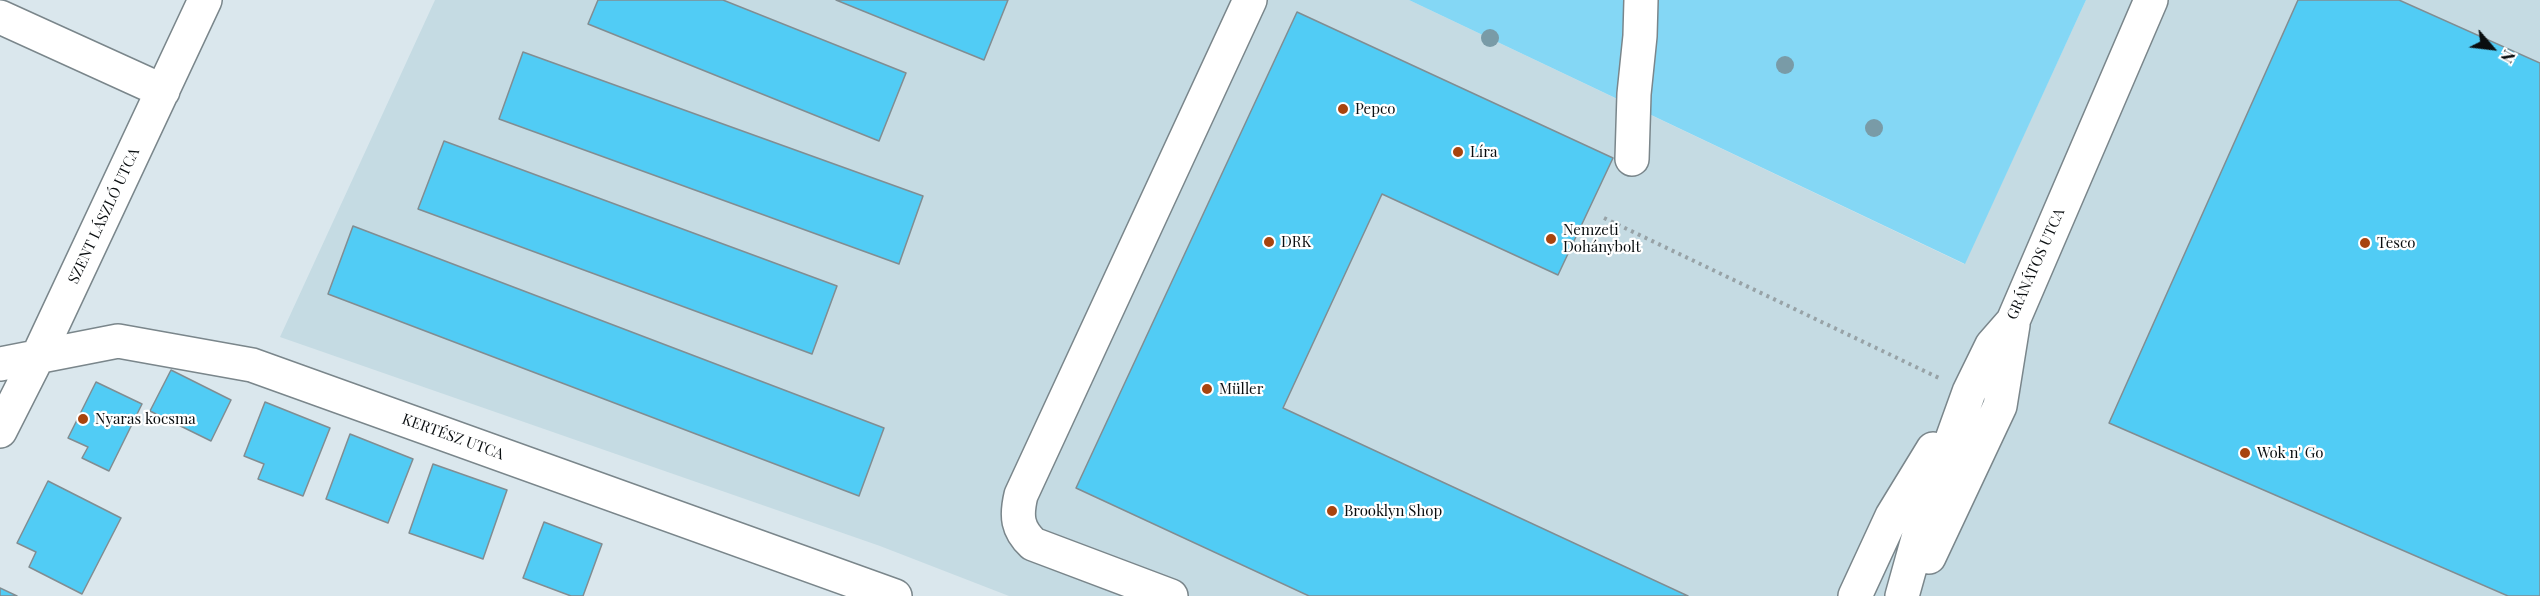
<!DOCTYPE html>
<meta charset="utf-8">
<style>
body{margin:0}
#map{position:relative;width:2540px;height:596px;overflow:hidden;background:#dae7ed;font-family:"Playfair Display",serif}
canvas{display:block}
.north{position:absolute;left:2462px;top:18px;width:60px;height:60px;-webkit-text-stroke:4px #fff;paint-order:stroke;rotate:118deg;font-size:16px;font-weight:700;line-height:24px;text-align:center;color:#0a0e10}
.north::after{content:'';display:block;margin:auto;width:21px;height:27px;background:#0a0e10;clip-path:polygon(50% 0,100% 100%,50% 72%,0 100%)}
</style>
<div id="map">
<canvas width="2540" height="596"></canvas>
<div class="north">N</div>
</div>
<script>
const context = document.querySelector('canvas').getContext('2d');
context.lineJoin = 'round';
function fillPath(path, color) {
  context.fillStyle = color;
  context.fill(path, 'evenodd');
}
function trace(path, color, width, dash) {
  context.strokeStyle = color;
  context.lineWidth = width;
  context.lineCap = dash ? 'butt' : 'round';
  context.setLineDash(dash || []);
  context.stroke(path);
}
function drawText(font, color, halo, rows, align = 'center') {
  context.font = font + ' "Playfair Display",serif';
  context.lineWidth = 4.5;
  context.setLineDash([]);
  context.textBaseline = 'middle';
  context.strokeStyle = halo;
  context.fillStyle = color;
  for (const [text, x, y, turn = 0] of rows) {
    context.save();
    context.translate(x, y);
    context.rotate((+turn || 0) * Math.PI / 180);
    context.textAlign = isNaN(turn) ? turn : align;
    if (halo) context.strokeText(text, 0, 0);
    context.fillText(text, 0, 0);
    context.restore();
  }
}
fillPath(new Path2D(`
 M435,0H1409L1964,264L2086,0H2540V596H1009L880,546L280,337Z`), '#c5dbe3');
fillPath(new Path2D(`
 M1409,0H2086L1965,264Z`), '#84d7f5');
const building = new Path2D(`
 M598,0H723L906,73L879,141L588,24Z
 M836,0H1008L984,60Z
 M2298,0H2399L2540,63V596H2508L2109,423Z
 M1297,12L1613,158L1558,275L1382,194L1283,408L1688,596H1309L1076,488Z
 M523,52L923,196L899,264L499,119Z
 M444,141L837,286L812,354L418,209Z
 M353,226L884,428L859,496L328,294Z
 M171,370L231,400L211,441L150,411Z
 M96,382L142,404L109,471L82,458L88,447L68,438Z
 M265,402L330,428L303,496L258,479L264,464L244,456Z
 M350,434L413,459L388,523L326,499Z
 M433,464L507,490L483,559L409,533Z
 M48,481L121,518L82,594L29,567L36,552L17,543Z
 M544,522L602,544L583,596H571L523,578Z
 M0,588L17,596H0Z`);
fillPath(building, '#51ccf5');
trace(building, '#818d92', 1.5);
const minor = new Path2D(`
 M0,17L163,91
 M1632,159L1634,94L1640,36L1641,0
 M0,364L118,341L252,365L895,596
 M0,431L38,356L205,0
 M1929,557L2000,406L2013,325
 M1171,596L1033,544C1017,529 1016,516 1021,495L1250,0
 M1855,596L1892,516L1933,449
 M1902,596L1924,517L1969,392L1992,345L2013,321L2151,0`);
trace(minor, '#7a868b', 36);
trace(new Path2D(`
 M1604,218L1939,378`), '#97a2a6', 4, [3, 4.5]);
trace(minor, '#fff', 33);
context.fillStyle = '#799ba7';
for (const [x, y] of [
 [1490,38],
 [1785,65],
 [1874,128]
]) {
  context.beginPath();
  context.arc(x, y, 9, 0, 2 * Math.PI);
  context.fill();
}
for (const [x, y, r, color] of [
 [1343,109,6,"#a8440f"],
 [1458,152,6,"#a8440f"],
 [1551,239,6,"#a8440f"],
 [1269,242,6,"#a8440f"],
 [2365,243,6,"#a8440f"],
 [1207,389,6,"#a8440f"],
 [83,419,6,"#a8440f"],
 [2245,453,6,"#a8440f"],
 [1332,511,6,"#a8440f"]
]) {
  const dot = new Path2D();
  dot.arc(x, y, r, 0, 2 * Math.PI);
  context.fillStyle = color;
  context.fill(dot);
  trace(dot, '#fff', 2);
}
drawText('15px', '#0a0e10', '#fff', [
 ["Pepco",1355,109],
 ["Líra",1470,152],
 ["Nemzeti",1563,230],
 ["Dohánybolt",1563,247],
 ["DRK",1281,242],
 ["Tesco",2377,243],
 ["Müller",1219,389],
 ["Nyaras kocsma",95,419],
 ["Wok n' Go",2257,453],
 ["Brooklyn Shop",1344,511]
], 'left');
drawText('15px', '#0a0e10', '#fff', [
 ["SZENT LÁSZLÓ UTCA",104,216,-65],
 ["GRÁNÁTOS UTCA",2036,264,-66],
 ["KERTÉSZ UTCA",453,437,20]
]);
</script>
